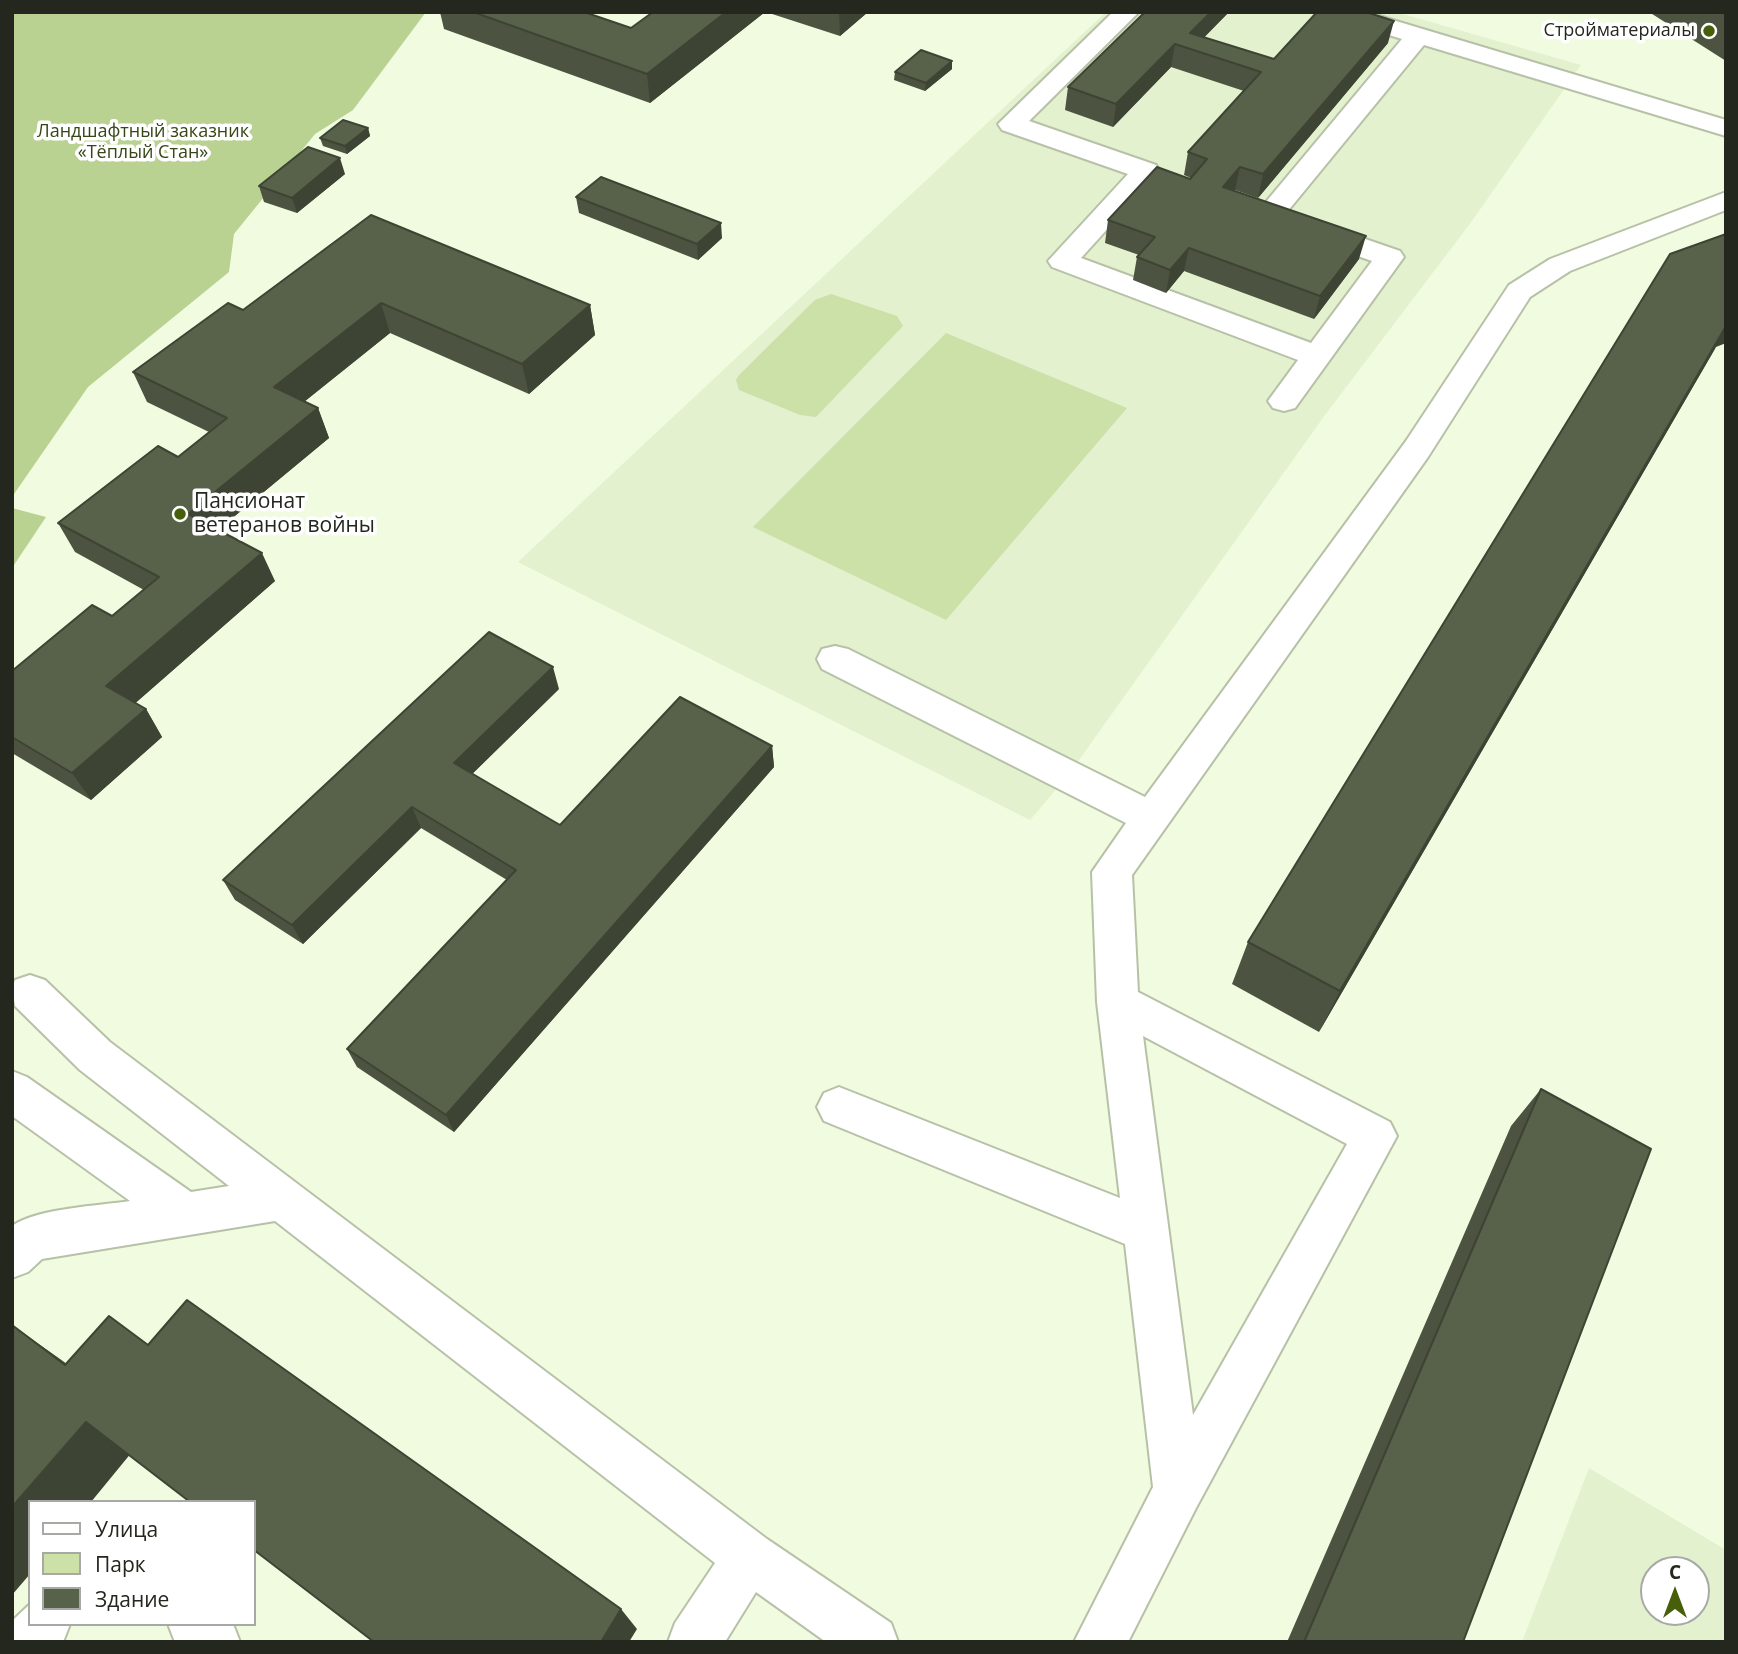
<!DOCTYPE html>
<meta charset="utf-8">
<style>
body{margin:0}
#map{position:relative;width:1738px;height:1654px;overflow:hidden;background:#f0fbe0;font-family:"Open Sans",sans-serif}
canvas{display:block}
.frame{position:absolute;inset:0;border:14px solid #23271d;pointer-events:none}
.legend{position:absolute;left:28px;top:1500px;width:228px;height:126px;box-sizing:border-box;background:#fff;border:2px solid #a7a9a5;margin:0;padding:9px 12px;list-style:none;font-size:21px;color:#23271d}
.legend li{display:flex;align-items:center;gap:14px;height:35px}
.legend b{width:35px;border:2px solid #a7a9a5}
.north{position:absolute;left:1640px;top:1556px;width:70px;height:70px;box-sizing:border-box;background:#fff;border:2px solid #a7a9a5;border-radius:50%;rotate:0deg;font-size:19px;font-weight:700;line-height:28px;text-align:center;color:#23271d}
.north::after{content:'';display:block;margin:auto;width:24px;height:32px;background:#475f0b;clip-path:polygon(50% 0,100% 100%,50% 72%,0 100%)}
</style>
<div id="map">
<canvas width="1738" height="1654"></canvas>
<div class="frame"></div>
<ul class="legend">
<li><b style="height:9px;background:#fff"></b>Улица</li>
<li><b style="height:19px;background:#cbe1a8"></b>Парк</li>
<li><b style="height:19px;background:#58614a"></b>Здание</li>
</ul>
<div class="north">С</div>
</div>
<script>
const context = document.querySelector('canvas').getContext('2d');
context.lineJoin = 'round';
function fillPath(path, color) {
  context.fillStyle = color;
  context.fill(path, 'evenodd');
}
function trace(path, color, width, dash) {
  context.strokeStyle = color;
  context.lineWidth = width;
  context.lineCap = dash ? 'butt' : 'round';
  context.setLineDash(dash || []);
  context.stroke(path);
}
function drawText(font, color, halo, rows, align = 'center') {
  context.font = font + ' "Open Sans",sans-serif';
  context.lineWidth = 7;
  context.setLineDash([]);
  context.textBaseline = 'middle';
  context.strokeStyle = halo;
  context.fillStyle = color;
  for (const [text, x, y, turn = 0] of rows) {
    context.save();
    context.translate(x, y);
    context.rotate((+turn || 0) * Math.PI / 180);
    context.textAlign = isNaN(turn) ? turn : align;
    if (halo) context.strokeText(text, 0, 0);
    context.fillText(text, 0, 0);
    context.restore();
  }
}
fillPath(new Path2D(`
 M1106,12H1396L1581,65L1472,221L1325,415L1069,774L1030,820L518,562Z
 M1589,1468L1726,1550V1642H1522ZM1654,1570H1696V1612H1654Z`), '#e3f1cf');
fillPath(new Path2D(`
 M831,294L897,316L903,326L816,417L800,415L739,390L736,380L739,375L815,300Z
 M946,333L1127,408L946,620L753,527Z`), '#cbe1a8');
fillPath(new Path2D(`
 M12,12H426L353,110L315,134L234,234L229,272L88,387L12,497Z
 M12,508L46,517L12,568Z`), '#b9d291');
const minor = new Path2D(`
 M1113,12H1139L1029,121L1156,165L1160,171L1081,258L1311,343L1372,261L1259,221L1255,215L1402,39L1330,17L1327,12H1366L1726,120V136L1424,45L1287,212L1400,251L1404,257L1295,408L1284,411L1273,408L1268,401L1298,360L1052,267L1048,261L1128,174L1002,130L998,124Z
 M1726,192V210L1570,271L1530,297L1428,457L1132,875L1138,992L1390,1122L1397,1136L1196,1508L1128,1642H1074L1153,1487L1125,1244L824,1121L817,1107L824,1093L839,1087L1120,1198L1097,1002L1092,872L1126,823L822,669L817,659L822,649L835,646L848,649L1145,797L1406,441L1509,285L1550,259ZM1143,1036L1347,1144L1193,1415Z
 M30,975L45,980L110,1042L767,1539L891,1623L898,1642H826L756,1592L725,1642H668L675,1623L715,1563L275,1221L42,1259L28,1272L12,1278V1226C38,1208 98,1206 130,1201L12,1116V1071L27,1077L191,1192L229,1186L80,1070L15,1006L12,987L15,980Z
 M30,1604V1624H70L63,1642H12V1621Z
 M168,1624H233L240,1642H175Z`);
trace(minor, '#b7c1a7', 4);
fillPath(minor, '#fff');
fillPath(new Path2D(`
 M440,12H584L631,28L653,12H765L650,103L444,29Z
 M766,12H868L840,36Z
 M1229,12L1204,37L1274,59L1388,43L1258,198L1235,190V191L1359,259L1314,319L1184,271L1166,293L1133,280L1137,257L1139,255L1105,243L1108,220L1190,179L1191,178L1184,175L1188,152L1244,91L1171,67L1113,127L1065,110L1068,87Z
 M1649,12H1726V61Z
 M952,61V69L925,91L894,80L895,72Z
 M368,128L370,136L347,154L323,146L320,138Z
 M345,174L297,213L264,202L259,186Z
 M576,197L722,238L698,260L579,213Z
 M371,215L590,305L595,335L529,394L390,333L304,402L318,408L329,438L218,530L275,581L135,703L146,709L162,737L91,800L12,753V671L112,616L144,590L75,552L58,523L178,457L209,432L147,402L133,372L243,310Z
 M1716,347L1319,1032L1232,984L1248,942Z
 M559,689L472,774L560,825L772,746L774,767L454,1132L357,1067L347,1049L507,880L421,828L303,944L235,900L223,880Z
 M1541,1089L1463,1642H1287L1511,1126Z`), '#4c5340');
fillPath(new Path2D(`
 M726,12H765L650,103L647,74Z
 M839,12H868L840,36Z
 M1211,12H1229L1192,50L1190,33Z
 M1394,21L1388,43L1258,198L1263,174Z
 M1175,44L1171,67L1113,127L1116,104Z
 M952,61V69L925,91L926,83Z
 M368,128L370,136L347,154L345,146Z
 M340,158L345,174L297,213L292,198Z
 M1240,167L1235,190L1218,210L1223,187Z
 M721,223L722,238L698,260L697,244Z
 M1366,236L1359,259L1314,319L1320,296Z
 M1189,248L1184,271L1166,293L1170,270Z
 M381,303L390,333L285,417L274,387Z
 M590,305L595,335L529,394L522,364Z
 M1726,326V343L1716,347L1319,1032L1340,991Z
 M318,408L329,438L202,543L188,514Z
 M262,553L275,581L123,714L106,686Z
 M553,667L559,689L462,784L454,763Z
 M146,709L162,737L91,800L72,773Z
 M772,746L774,767L454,1132L446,1115Z
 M412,807L421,828L303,944L292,925Z
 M12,1325L60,1359L113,1398L65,1365Z
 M86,1422L132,1452L91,1502H30V1574L12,1595V1507Z
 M621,1609L637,1629L629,1642H601Z`), '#3e4434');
const building = new Path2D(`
 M473,12H584L631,28L653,12H726L647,74Z
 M1145,12H1211L1190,33L1274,59L1317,12H1366L1394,21L1263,174L1240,167L1223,187L1366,236L1320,296L1189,248L1170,270L1137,257L1155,237L1108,220L1157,167L1190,179L1207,159L1188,152L1261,72L1175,44L1116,104L1068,87Z
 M921,50L952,61L926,83L895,72Z
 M343,120L368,128L345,146L320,138Z
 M308,147L340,158L292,198L259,186Z
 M601,177L721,223L697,244L576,197Z
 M371,215L590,305L522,364L381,303L274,387L318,408L188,514L262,553L106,686L146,709L72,773L12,737V671L92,605L112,616L159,577L58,523L158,446L178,457L227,418L133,372L228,303L243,310Z
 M1726,234V326L1340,991L1248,942L1670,254Z
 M489,632L553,667L454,763L560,825L680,697L772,746L446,1115L347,1049L516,870L412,807L292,925L223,880Z
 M1541,1089L1651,1149L1463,1642H1304Z
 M187,1300L621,1609L601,1642H374L254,1550V1502H190L86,1422L12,1507V1325L65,1365L109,1316L148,1345Z`);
fillPath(building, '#58614a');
trace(building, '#3e4434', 2);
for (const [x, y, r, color] of [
 [1709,31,7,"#475f0b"],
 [180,514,7,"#475f0b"]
]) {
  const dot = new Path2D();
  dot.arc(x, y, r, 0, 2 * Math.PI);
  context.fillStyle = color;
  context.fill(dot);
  trace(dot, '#fff', 2.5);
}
drawText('18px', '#23271d', '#fff', [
 ["Стройматериалы",1695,31]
], 'right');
drawText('18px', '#364617', '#fff', [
 ["Ландшафтный заказник",143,132],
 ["«Тёплый Стан»",143,153]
]);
drawText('21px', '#23271d', '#fff', [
 ["Пансионат",194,502],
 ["ветеранов войны",194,526]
], 'left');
</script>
